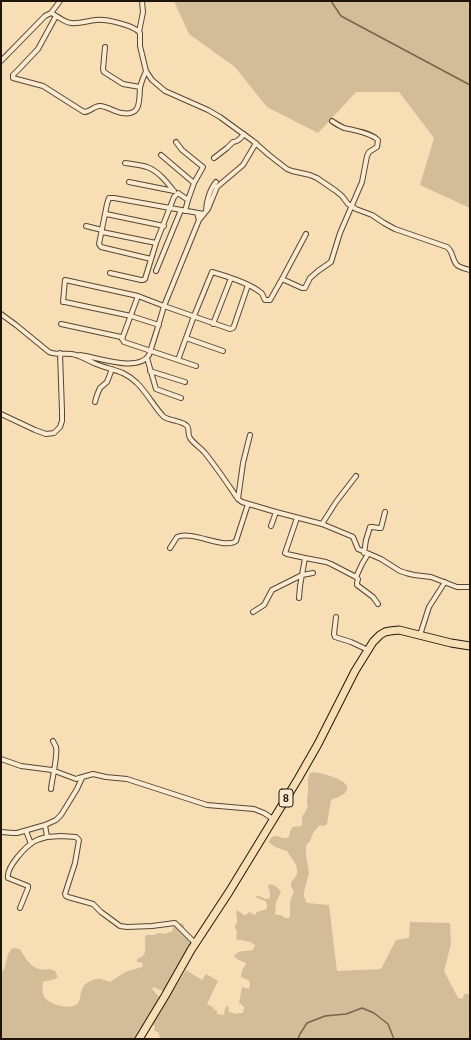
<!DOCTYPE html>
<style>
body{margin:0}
#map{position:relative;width:471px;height:1040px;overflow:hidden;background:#f8deb5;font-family:"IM FELL Great Primer",serif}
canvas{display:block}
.frame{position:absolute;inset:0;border:2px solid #1f1509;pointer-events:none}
</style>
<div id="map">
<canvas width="471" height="1040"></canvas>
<div class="frame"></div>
</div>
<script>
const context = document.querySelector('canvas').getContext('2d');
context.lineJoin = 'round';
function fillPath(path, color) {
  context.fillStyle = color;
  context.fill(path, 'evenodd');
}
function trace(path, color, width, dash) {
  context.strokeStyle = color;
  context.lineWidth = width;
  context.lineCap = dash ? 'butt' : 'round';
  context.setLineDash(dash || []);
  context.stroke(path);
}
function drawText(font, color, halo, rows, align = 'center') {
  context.font = font + ' "IM FELL Great Primer",serif';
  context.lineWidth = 4;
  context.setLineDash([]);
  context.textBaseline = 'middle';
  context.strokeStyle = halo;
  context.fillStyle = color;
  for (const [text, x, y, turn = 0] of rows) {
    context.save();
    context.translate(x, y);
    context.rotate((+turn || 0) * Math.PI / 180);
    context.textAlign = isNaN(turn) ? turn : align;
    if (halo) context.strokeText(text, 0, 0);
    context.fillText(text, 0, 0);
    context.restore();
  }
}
fillPath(new Path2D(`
 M174,1H470V208L420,185L434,138L399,92H356L318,133L267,107L235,67L189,34Z
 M314,772C321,773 351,780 347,790C345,795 336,798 331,800L327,824L324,826L320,825L313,833L310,841L307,844L306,847V855L309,873L304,892V897L307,903L329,905L337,971L381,969L396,940L409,938L410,922L450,923L451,944L444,971L458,998L463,999L464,994H470V1039H395L391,1029L394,1039H160L159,1033L154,1030L155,1027L153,1025L156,1018L186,970L202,980L206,974L218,981L207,1004L214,1008L213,1010H216L217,1011V1014L224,1015L225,1008L228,1005L229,1012L237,1014L239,1013H243L244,1007L241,1004H239L242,987L249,989L250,982L248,980L241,977L242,970L245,966L246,963L239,960L234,957C237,949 246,952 253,950L255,945C250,940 242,941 236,939L237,931L235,928V925L237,923C238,918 235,915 237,910L244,915H246L249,912L255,915L257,912L267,909V905L266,901L257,898L256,896H259L266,899L270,898V893L268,886L270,884L276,886L281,892L276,902L275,914L278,915H281L285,918H288L290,917V901L294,892C285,879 299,881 297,869C296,862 290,857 287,851C281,849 273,847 269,842C274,829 281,842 289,837L290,831L293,827L302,826V817L308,807C306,801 307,799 308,793C309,786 306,781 310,773Z
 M181,923L184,925V930L188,940L195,942L165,992L153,987L152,991L153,989L156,994L162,998L152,1023L151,1028L140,1039H1V971L4,970C7,962 6,953 13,948L20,949C27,961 34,973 50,969L55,971L58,977C51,982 49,979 43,982C42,987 42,992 44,997C50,1005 67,1009 76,1005C83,1001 78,988 87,983C90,981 97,978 101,979C104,980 107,981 110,982L125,972L142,967L143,963L137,962V959C151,955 142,944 146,935H154L159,933L164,934L170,932H172L174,926Z`), '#d3bc98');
trace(new Path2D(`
 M331,1L341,16L470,85
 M298,1039L300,1034L307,1023L325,1016L346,1014L362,1008L374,1013L388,1024L394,1039`), '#75654d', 1.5);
const minor = new Path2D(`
 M51,13C58,16 63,22 71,23C79,24 87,21 96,20C106,19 134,25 140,33V46L146,71L152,80L165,91L208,110L220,117L253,141L269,155L287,169L292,171L310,175L317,178L336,191L342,196L348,204L356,209L372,215L384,223L395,229L447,247C453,251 452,260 457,265C461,268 466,269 470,270
 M56,16L38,49L20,68L13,75V78L43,86L84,112C91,112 94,105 101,106C108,107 115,112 122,113C141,116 139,102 140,88C141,82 144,76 146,71
 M139,32L143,12L142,1
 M105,47L103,69L104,72L123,84L140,87
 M1,61L45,16L51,13L60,1
 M161,155L194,183
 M214,158L227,148L233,142C238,142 241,138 244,134
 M125,163C132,164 140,165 147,167C158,171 166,181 173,190
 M129,182L174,191
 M185,211L188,200
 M206,211C206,202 210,189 216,182
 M106,214L164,226
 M199,220L208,209L217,187L243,165L256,143
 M86,226L102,230
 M102,232L156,243
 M151,259L101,247L99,244L107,204L109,198H114L204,214
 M156,271L181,210
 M110,273L141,280H143L145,279L156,243L174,197L178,193L188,200L194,183L203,167L182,150L176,142
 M282,279L306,234
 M1,314L16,325L49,352C58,356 67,352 76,355C83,357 89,361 96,364C113,371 122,369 137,383C148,394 154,407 164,417C171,421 183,421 187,426C190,429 187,434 190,438C194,444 201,448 205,453C217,468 227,483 238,499L242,502L276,512L322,524L351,536L353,537L358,549L381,559L400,571L406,573L414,575L431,577L457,587H470
 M61,324L121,337L124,342L196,366
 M213,324L231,278
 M159,325L131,316L65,302H63L65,280L138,296L164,306L230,329L233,328L234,326L248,285
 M186,338L223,351
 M122,339L138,296
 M80,355C97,357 138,373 149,355L157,330L164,306L199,220L197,213
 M147,358L156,389L181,398
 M178,360L194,316L212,272C226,276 249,283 260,292C263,293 263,297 265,300H270L282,279L302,288H305L310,278L318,271L331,262L340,233L362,182L367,156L369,152L377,147L378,140C371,133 354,130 344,128C340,126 336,124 332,121
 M150,371L185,382
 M95,402L97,395L100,388L107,382L112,369
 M1,414L35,430L46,434L54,433L60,427L62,421V411L60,353
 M238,499L243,463L250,435
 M297,518L285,553L287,554L305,558L326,562L331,564L356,577L358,579L357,583V585L373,597L378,604
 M322,524L336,502L356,476
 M271,526L276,512
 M170,548L177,537C192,530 225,550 236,541L248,504
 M364,553L366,540L370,527H372L379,528H381L385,512
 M356,577L362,564L368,554
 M299,598L300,586L305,558
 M253,612L264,605L272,590L302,575L313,573
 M336,617L334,634L335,637L351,642L368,650
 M420,635L429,607L445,582
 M1,759L21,766L52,770L76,779L79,778L93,774L106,777L127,779L207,805L254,809L264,813L273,819
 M51,789C52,779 58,755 56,747C55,745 54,743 53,741
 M26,831L31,844
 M1,832L13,833H17L45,825
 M47,837L61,836L76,837L79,840L75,863L65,894L66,896L68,897L93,904L101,912L120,926L127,927L152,926L175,923L195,943
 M20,908L28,888V886L8,878C6,867 26,846 35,841C39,839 43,838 47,837L45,825L56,820L61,815L77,789L82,778`);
const trunk = new Path2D(`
 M139,1039L165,996L191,950L229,892L298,779L318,744L355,671L373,642L380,635L385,632L390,631L399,630L451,643L470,646`);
trace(minor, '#554734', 6);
trace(trunk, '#1f1509', 9);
trace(minor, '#faeacf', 4);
trace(trunk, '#f8deb5', 7);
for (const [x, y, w] of [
 [286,798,14]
]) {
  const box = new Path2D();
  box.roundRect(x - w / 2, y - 9, w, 18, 3);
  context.fillStyle = '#faeacf';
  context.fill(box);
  trace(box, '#1f1509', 1);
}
drawText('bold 11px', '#1f1509', null, [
 ["8",286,798]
]);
</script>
